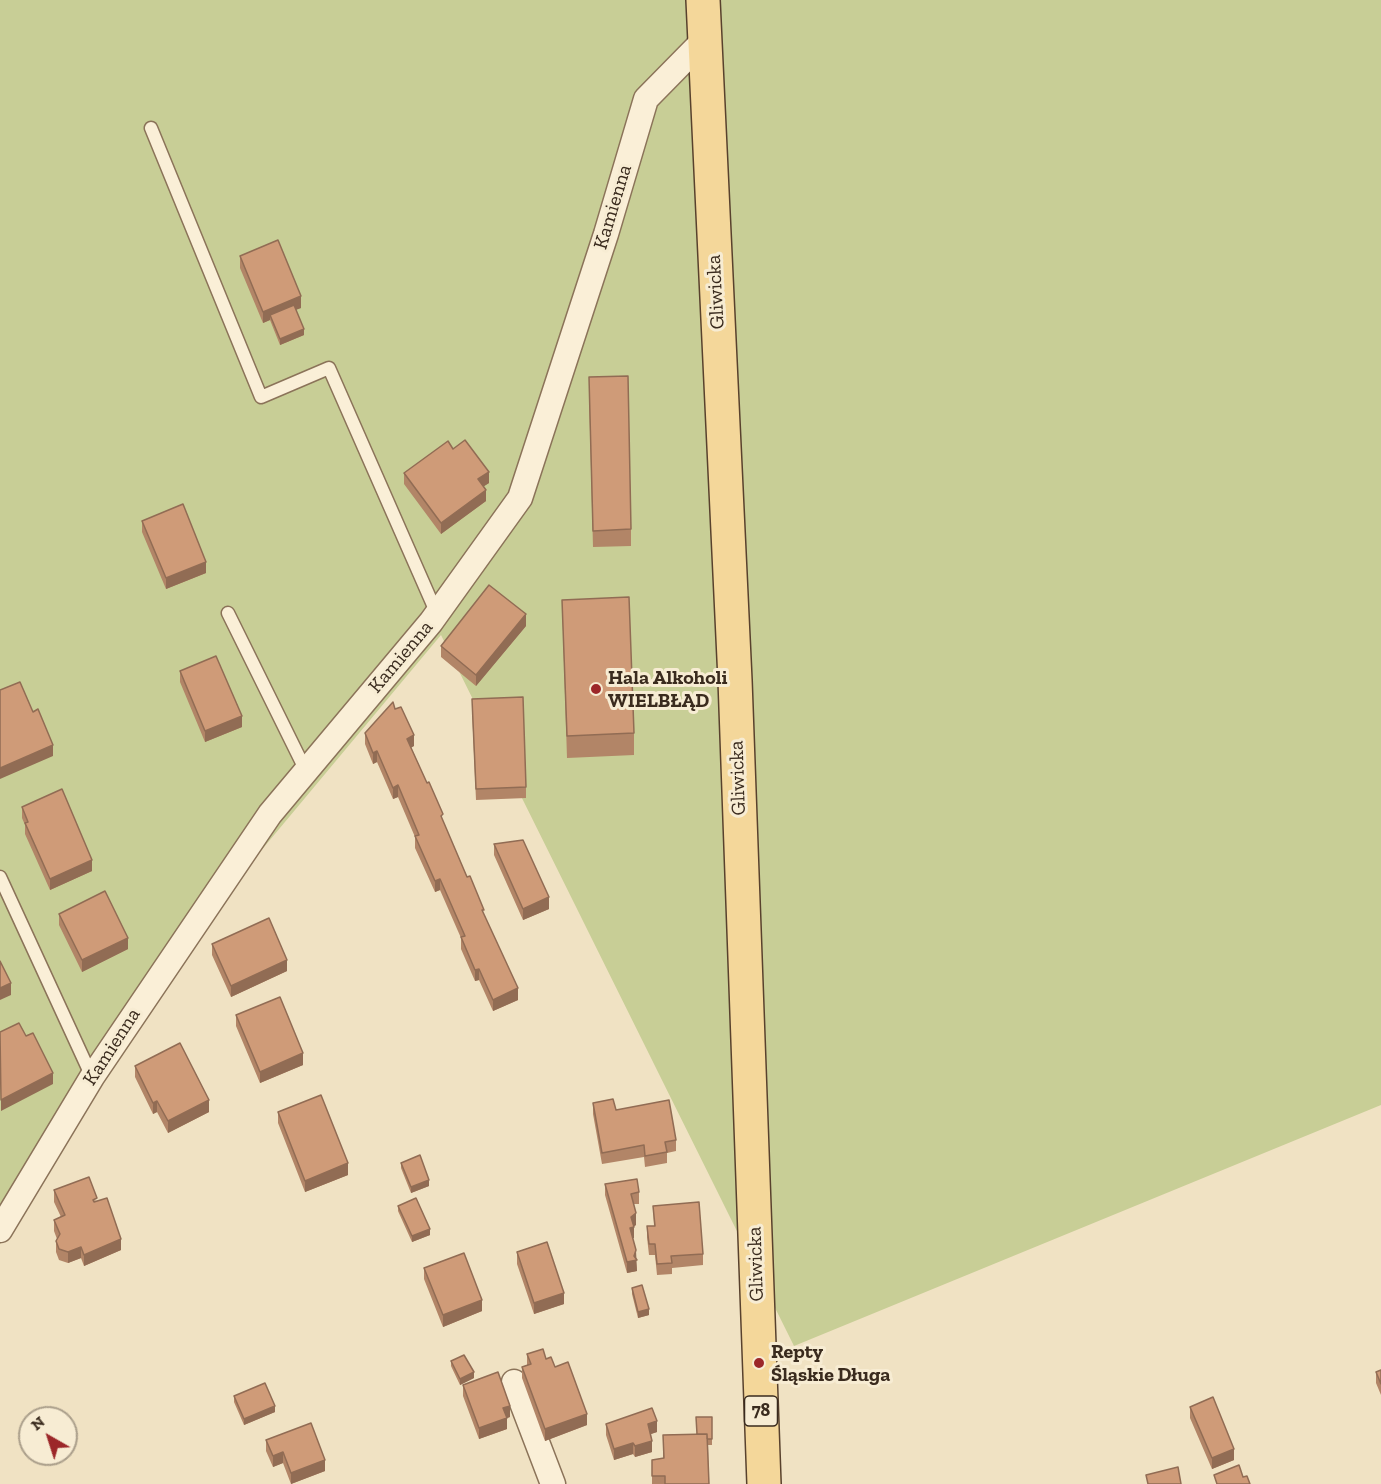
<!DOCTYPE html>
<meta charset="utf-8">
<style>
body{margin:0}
#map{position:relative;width:1381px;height:1484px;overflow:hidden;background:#f0e2c3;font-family:"Zilla Slab",serif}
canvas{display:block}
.north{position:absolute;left:18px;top:1406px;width:60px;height:60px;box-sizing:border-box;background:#f7ecd3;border:2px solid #ab9f8b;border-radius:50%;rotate:321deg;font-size:16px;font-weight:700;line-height:24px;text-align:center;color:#3a2b1e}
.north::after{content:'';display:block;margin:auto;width:21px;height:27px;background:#9c2729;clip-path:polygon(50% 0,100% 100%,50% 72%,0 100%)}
</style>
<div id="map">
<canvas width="1381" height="1484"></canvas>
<div class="north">N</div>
</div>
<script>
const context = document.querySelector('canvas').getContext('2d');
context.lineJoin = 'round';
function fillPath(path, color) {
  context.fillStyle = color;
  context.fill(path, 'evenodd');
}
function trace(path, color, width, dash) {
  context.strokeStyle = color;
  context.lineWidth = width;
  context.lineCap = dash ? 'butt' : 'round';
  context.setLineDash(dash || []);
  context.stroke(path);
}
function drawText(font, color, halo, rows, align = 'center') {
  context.font = font + ' "Zilla Slab",serif';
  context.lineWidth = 6;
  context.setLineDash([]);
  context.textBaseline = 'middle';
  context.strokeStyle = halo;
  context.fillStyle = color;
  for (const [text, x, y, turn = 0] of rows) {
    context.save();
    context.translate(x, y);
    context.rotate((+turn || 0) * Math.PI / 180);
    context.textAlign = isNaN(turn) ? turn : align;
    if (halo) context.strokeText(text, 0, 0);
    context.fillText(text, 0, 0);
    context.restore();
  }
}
fillPath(new Path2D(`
 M0,0H1381V1105L794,1346L441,635L209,913L0,1244Z`), '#c8ce96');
const lane = new Path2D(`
 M151,128L261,397L329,368L437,614
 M228,613L306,771
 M0,877L92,1077`);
const street = new Path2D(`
 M0,1230L92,1077L270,814L431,622L520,498L606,234L646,99L704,40
 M514,1382L553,1484`);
const primary = new Path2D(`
 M703,0L735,680L764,1484`);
trace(lane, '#8b7359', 15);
trace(street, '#8b7359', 27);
trace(primary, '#58412d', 36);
trace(lane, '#faefd7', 12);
trace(street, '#faefd7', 24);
trace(primary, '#f4d79a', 33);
fillPath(new Path2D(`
 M240,256L301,308L296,309L304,335L280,345L270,320L263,323L240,268Z
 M589,393L631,529V546L593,547Z
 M453,449L489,483L484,486L486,501L441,534L404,484V473Z
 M142,521L206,573L166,589L142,532Z
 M562,600L634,733V755L567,758Z
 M526,626L476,686L441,657V646Z
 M180,671L242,727L205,742L180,682Z
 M395,709L414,746L411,747L484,916L518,1000L493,1011L479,980L475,981L461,949V938L440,890L435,892L415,848V837L398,797L393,799L377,762L373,764L365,744V733Z
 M472,710L526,787V798L476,800Z
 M22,807L92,871L50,890L25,834V825L22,818Z
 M494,844L549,909L523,920L494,855Z
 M59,914L128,949L82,972L59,925Z
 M212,944L287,971L231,997L212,955Z
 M236,1015L303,1065L260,1083L236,1026Z
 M135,1066L209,1112L168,1133L157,1112L153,1114L135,1077Z
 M593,1103L616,1110L676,1140V1151L667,1153V1163L645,1167L644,1157L602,1164L593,1114Z
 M278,1112L348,1175L305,1192L278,1123Z
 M401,1163L429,1186L411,1193L401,1168Z
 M605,1184L639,1192V1204H634L636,1225L634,1226V1238H633L637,1271L627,1273L605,1195Z
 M54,1190L97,1201L121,1250L84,1266L81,1258L68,1263L59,1260L56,1252V1241L57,1239L54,1231V1220L61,1217L54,1202Z
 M398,1206L430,1235L412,1242L398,1211Z
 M653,1206L703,1254V1265L672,1268V1274L657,1275L655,1255H649L647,1237V1226H654Z
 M517,1252L564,1304L534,1314L517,1264Z
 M424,1268L482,1311L443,1327L424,1279Z
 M632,1288L649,1315L638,1318L632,1294Z
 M527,1354L546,1359L555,1367L587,1425L545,1441L522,1378V1367L527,1365Z
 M451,1361L474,1378L460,1385L451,1366Z
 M1381,1370V1395L1376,1383V1372Z
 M463,1385L510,1417L507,1418V1429L479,1439L463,1396Z
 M234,1396L275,1412L244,1425L234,1402Z
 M1190,1407L1234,1460L1212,1469L1190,1418Z
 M712,1417V1445H708L709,1484H652V1460L663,1458V1435L696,1434Z
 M606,1424L657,1432L651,1434L652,1452L635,1457L633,1454L614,1460L606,1435Z
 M266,1440L325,1471L291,1484L283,1463L273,1467L266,1451Z`), '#b28567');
fillPath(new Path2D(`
 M301,296V308L272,319L270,315V320L263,323V312Z
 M304,329V335L280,345V339Z
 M489,472V483L478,490V479Z
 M486,490V501L441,534V523Z
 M206,562V573L166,589V578Z
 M526,614V626L476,686V675Z
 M242,716V727L205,742V731Z
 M414,735V746L407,750V739Z
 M53,745V756L0,779V768Z
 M377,751V762L373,764V753Z
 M398,785V797L393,799V788Z
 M92,860V871L50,890V879Z
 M440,879V890L435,892V881Z
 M549,897V909L523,920V909Z
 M128,938V949L82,972V960Z
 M287,960V971L231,997V986Z
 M479,969V980L475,981V970Z
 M11,983V995L0,1000V988Z
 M518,988V1000L493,1011V1000Z
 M303,1053V1065L260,1083V1072Z
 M53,1073V1084L1,1111V1100Z
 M209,1100V1112L168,1133V1121Z
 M157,1101V1112L153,1114V1103Z
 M348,1163V1175L305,1192V1181Z
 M429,1180V1186L411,1193V1187Z
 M636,1213V1225L633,1227H634V1238L630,1239L631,1217Z
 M430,1229V1235L412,1242V1236Z
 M121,1239V1250L84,1266V1255Z
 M81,1247V1258L68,1263V1252Z
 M636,1250L637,1271L627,1273V1262L634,1256Z
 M564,1293V1304L534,1314V1303Z
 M482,1300V1311L443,1327V1315Z
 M649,1309V1315L638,1318V1312Z
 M474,1372V1378L460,1385V1379Z
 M275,1406V1412L244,1425V1419Z
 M510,1406V1417L507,1418V1429L479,1439V1428L503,1408Z
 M587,1414V1425L545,1441V1429Z
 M657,1421V1432L648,1435V1424Z
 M652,1441V1452L635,1457V1446Z
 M633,1443V1454L614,1460V1449Z
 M1234,1449V1460L1212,1469V1458Z
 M283,1452V1463L273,1467V1456Z
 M325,1460V1471L291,1484V1473Z`), '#916c54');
const building = new Path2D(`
 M278,240L301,296L263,312L240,256Z
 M294,305L304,329L280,339L270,315Z
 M628,376L631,529L593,531L589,377Z
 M465,440L489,472L478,479L486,490L441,523L404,473L448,441L453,449Z
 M183,504L206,562L166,578L142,521Z
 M489,585L526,614L476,675L441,646Z
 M629,597L634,733L567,736L562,600Z
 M216,656L242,716L205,731L180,671Z
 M20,682L33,712L38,709L53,745L0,768V690Z
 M523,697L526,787L476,789L472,699Z
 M393,702L395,709L401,707L414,735L407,739L427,783L429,782L443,814L441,816L467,877L470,876L484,910H482L518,988L493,1000L479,969L475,970L461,937L465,936L440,879L435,881L415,836L419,835L398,785L393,788L377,751L373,753L365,733Z
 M62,789L92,860L50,879L25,823L28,822L22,807Z
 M523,840L549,897L523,909L494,844Z
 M105,891L128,938L82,960L59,914Z
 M269,918L287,960L231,986L212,944Z
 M0,961L11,983L0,988Z
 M280,997L303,1053L260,1072L236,1015Z
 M19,1023L26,1036L33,1033L53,1073L1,1100L0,1032Z
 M180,1043L209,1100L168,1121L157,1101L153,1103L135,1066Z
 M321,1095L348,1163L305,1181L278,1112Z
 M613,1099L616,1110L669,1100L676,1140L665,1142L667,1152L645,1156L644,1145L602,1153L593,1103Z
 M420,1155L429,1180L411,1187L401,1163Z
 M89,1177L97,1198L93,1200L94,1202L107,1198L121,1239L84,1255L81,1247L68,1252L59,1249L56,1241L60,1234L54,1220L65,1215L54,1190Z
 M637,1179L639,1192L631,1194L636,1213L631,1217L634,1227L630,1228L636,1250L634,1256L637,1260L627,1262L605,1184Z
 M416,1198L430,1229L412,1236L398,1206Z
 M699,1202L703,1254L671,1256L672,1263L657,1264L655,1244H649L647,1226H655L653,1206Z
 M547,1242L564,1293L534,1303L517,1252Z
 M464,1253L482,1300L443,1315L424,1268Z
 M642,1285L649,1309L638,1312L632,1288Z
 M543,1349L546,1359L551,1357L555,1367L568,1362L587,1414L545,1429L522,1367L531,1364L527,1354Z
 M464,1355L474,1372L460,1379L451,1361Z
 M1381,1370V1384L1376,1372Z
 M498,1372L510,1406L503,1408L507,1418L479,1428L463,1385Z
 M265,1383L275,1406L244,1419L234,1396Z
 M1213,1397L1234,1449L1212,1458L1190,1407Z
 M652,1408L657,1421L648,1424L652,1441L635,1446L633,1443L614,1449L606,1424Z
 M696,1417H712V1439H707V1434H697Z
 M311,1423L325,1460L291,1473L283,1452L273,1456L266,1440Z
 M707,1434L709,1484H665V1476H652V1460L664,1458L663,1435Z
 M1239,1465L1243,1477L1247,1476L1250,1484H1217L1214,1475Z
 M1178,1467L1181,1484H1148L1146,1475Z`);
fillPath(building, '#cf9b78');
trace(building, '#916c54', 1.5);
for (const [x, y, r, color] of [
 [596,689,6,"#9c2729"],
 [759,1363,6,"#9c2729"]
]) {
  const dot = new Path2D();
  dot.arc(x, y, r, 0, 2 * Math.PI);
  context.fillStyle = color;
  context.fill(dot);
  trace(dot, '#f7ecd3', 2);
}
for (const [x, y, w] of [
 [761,1411,33]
]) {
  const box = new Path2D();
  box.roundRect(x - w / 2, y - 15, w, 30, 4.5);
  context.fillStyle = '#f7ecd3';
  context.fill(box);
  trace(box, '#3a2b1e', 1.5);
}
drawText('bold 18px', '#3a2b1e', null, [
 ["78",761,1411]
]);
drawText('20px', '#3a2b1e', '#f7ecd3', [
 ["Kamienna",613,207,-73],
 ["Gliwicka",716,292,-93],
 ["Kamienna",401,657,-50],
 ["Gliwicka",738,778,-92],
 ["Kamienna",112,1047,-57],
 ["Gliwicka",756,1264,-92]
]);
drawText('bold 20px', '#3a2b1e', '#f7ecd3', [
 ["Hala Alkoholi",608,678],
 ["WIELBŁĄD",608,701],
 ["Repty",771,1352],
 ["Śląskie Długa",771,1375]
], 'left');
</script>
